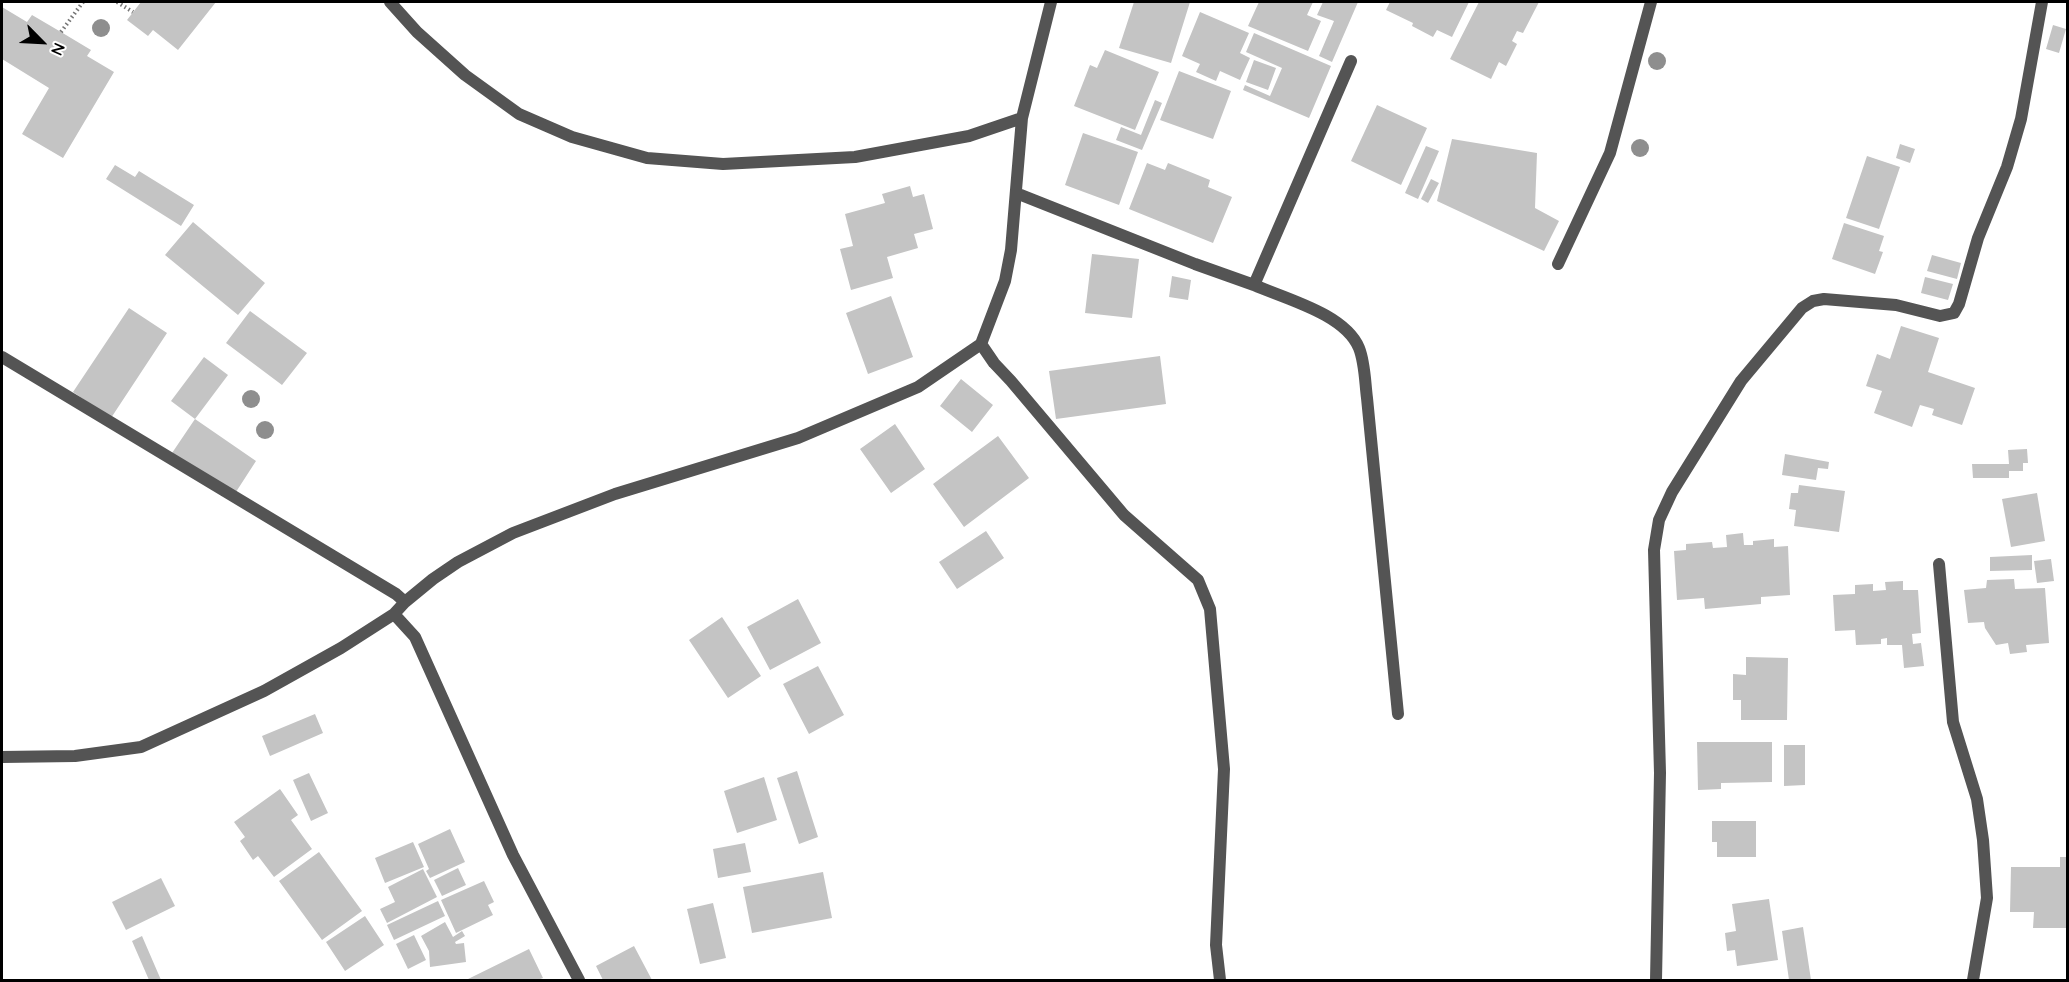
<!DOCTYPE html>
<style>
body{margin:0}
#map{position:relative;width:2069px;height:982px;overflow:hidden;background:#fff;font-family:Quicksand,sans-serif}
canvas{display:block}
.frame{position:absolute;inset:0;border:3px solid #000;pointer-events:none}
.north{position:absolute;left:12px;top:12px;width:60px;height:60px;-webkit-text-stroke:4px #fff;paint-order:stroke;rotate:114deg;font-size:16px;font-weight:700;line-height:24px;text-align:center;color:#000}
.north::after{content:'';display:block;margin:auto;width:21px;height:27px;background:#000;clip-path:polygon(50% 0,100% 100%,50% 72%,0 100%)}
</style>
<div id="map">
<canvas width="2069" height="982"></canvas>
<div class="frame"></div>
<div class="north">N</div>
</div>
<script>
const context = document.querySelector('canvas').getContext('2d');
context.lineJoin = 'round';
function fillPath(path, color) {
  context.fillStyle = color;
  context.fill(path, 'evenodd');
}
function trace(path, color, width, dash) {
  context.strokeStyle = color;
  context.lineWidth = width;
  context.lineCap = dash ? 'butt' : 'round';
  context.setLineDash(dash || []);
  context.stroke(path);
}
fillPath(new Path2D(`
 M141,2H216L178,50L153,30L148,36L127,20Z
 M1134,2H1190L1171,63L1119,48Z
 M1259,2H1313L1307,15L1321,21L1308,51L1248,26Z
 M1323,2H1358L1332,62L1319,56L1334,21L1317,15Z
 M1390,2H1469L1452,37L1437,30L1433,37L1412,26L1413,23L1386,10Z
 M1479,2H1539L1523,33L1517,31L1512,41L1517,44L1506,66L1499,62L1491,79L1450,59Z
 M2,7L27,22L32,15L61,32L91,50L87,56L114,72L63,158L22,134L49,88L2,59Z
 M1200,12L1249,33L1240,53L1250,58L1240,80L1220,71L1216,81L1196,72L1200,64L1182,56Z
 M2053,25L2066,29L2059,53L2046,49Z
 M1254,33L1331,66L1309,118L1243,90L1245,85L1270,96L1282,68L1246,52Z
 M1105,50L1159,72L1135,130L1074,106L1090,65L1097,68Z
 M1254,60L1276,68L1268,90L1246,82Z
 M1179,71L1231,91L1213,139L1160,120Z
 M1155,100L1162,103L1142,150L1116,140L1121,127L1141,135Z
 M1377,105L1427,128L1401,185L1351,161Z
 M1083,133L1138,152L1119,205L1065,185Z
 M1452,139L1537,153L1535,208L1559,221L1544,251L1437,201Z
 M1900,144L1915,149L1910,163L1896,158Z
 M1426,146L1439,151L1418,199L1405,193Z
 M1867,156L1900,167L1879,229L1846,218Z
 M1147,163L1165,170L1168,163L1210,180L1208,187L1232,197L1213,243L1129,209Z
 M115,165L135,177L139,171L194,205L181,226L106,179Z
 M1431,179L1439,183L1428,203L1421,199Z
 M910,186L913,197L924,194L933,229L914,234L918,248L887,257L893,278L851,290L840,249L853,246L845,214L885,203L882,194Z
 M193,222L265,283L238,315L165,255Z
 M1844,223L1884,236L1879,251L1883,252L1875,274L1832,259Z
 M1092,254L1139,259L1132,318L1085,313Z
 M1932,255L1961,263L1957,279L1927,271Z
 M1172,276L1191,280L1188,300L1169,297Z
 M1925,277L1953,284L1948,300L1921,293Z
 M891,296L913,357L868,374L846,313Z
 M129,308L167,333L111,418L73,392Z
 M250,311L307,353L282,385L226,343Z
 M1901,326L1939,338L1928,372L1975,388L1962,425L1932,415L1934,409L1920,405L1912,427L1874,413L1882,391L1866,386L1877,354L1890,359Z
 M1160,356L1166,404L1056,419L1049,371Z
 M204,357L228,375L195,419L171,401Z
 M961,379L993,405L972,432L940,406Z
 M195,419L256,461L234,495L172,453Z
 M895,424L925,469L891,493L860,449Z
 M998,436L1029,478L964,527L933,484Z
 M2027,449L2028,463H2023V471H2009V478H1973L1972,464H2009L2008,450Z
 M1785,454L1829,462L1828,469L1818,468L1816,480L1782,475Z
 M1799,485L1845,491L1839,532L1794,526L1796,510L1789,509L1791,493H1798Z
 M2037,493L2045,541L2011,547L2002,499Z
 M986,531L1004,558L957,589L939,562Z
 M1743,533L1744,545H1753V541L1774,539V547L1788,546L1790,595L1761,597V604L1705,609L1704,598L1677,600L1674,551L1686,550V544L1712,542L1713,548L1727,547L1726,535Z
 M2032,555V570L1990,571V557Z
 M2051,559L2054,581L2037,583L2034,561Z
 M2014,579L2015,589L2045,588L2049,643L2026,645L2027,652L2010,654L2008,643L1996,645L1985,628L1984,622L1968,623L1964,590L1986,588L1987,580Z
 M1903,581V590H1918L1921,633L1912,634L1913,644L1921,643L1924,666L1904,668L1902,645H1887V638L1881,639V644L1856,645L1855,630L1835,631L1833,595L1855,594V585L1873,584V591L1886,590L1885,582Z
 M798,599L821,643L770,670L747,627Z
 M722,617L761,676L728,698L689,640Z
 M1746,657L1788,658L1787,720H1741V700H1733V674L1746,675Z
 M818,666L844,715L809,734L783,684Z
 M315,714L323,733L270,756L262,736Z
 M1697,742H1772V782L1721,783V789L1698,790Z
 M1784,745H1805V785L1784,786Z
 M797,771L818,837L799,844L777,778Z
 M309,773L328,813L311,821L293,780Z
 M764,777L777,820L737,833L724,791Z
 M280,789L298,815L291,820L312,849L274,877L258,856L253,860L240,841L245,837L234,822Z
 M1712,821H1756V857H1717V842H1712Z
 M450,829L465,862L430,878L426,871L429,869L418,844Z
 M413,842L424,867L385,883L375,858Z
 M745,843L751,872L718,878L713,849Z
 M319,852L362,911L322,940L279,881Z
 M2060,857H2068V928H2033L2034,912H2010L2011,867H2060Z
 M458,868L466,885L442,896L434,880Z
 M423,869L437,897L387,923L380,909L395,902L388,887Z
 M823,872L832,918L752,933L743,887Z
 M161,878L175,906L126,930L112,902Z
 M484,881L494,902L488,905L493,915L456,933L441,900Z
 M1769,899L1778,960L1737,966L1735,950L1727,951L1725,933L1736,931L1732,904Z
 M438,901L445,916L394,940L387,925Z
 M713,903L726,958L700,964L687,909Z
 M365,916L384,945L345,971L326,942Z
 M445,922L453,937L462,931L465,936L455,942L456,944L464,943L466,962L430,967L429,951L421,936Z
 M1803,927L1811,980H1789L1782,931Z
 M414,935L426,960L408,969L396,944Z
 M142,936L161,980H149L132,941Z
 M634,946L652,980H603L596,966Z
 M529,949L543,978L537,980H466Z`), '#c4c4c4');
trace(new Path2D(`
 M117,2L133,12
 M61,32L83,2`), '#767676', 4, [1.5, 3]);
trace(new Path2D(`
 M390,2L417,32L465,75L519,114L572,137L647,158L723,164L855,157L969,136L1022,118
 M1051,2L1022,118L1011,250L1005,281L981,344L994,363L1011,381L1124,515L1198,580L1210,609L1224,769L1216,945L1220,980
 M1016,193L1195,264L1254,285L1351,61
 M1558,264L1610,153L1651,2
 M1254,285C1286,299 1345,314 1359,348C1365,363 1365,383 1367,398L1398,714
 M2,357L396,594L405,602
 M1939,564L1953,722L1977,799L1983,840L1987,898L1973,980
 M394,614L415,637L513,855L579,980
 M2,757L75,756L141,747L264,691L341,648L394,614L405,602L433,579L458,562L513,533L615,494L798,438L918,387L981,344
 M1656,980L1660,773L1654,550L1659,520L1672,492L1741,381L1802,308L1813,301L1824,299L1896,305L1940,316L1954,313L1959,304L1978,238L2007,167L2021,119L2042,2`), '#545454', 12);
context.fillStyle = '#8e8e8e';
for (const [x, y] of [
 [101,28],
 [1657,61],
 [1640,148],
 [251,399],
 [265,430]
]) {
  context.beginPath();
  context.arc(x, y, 9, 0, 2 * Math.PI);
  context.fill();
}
</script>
